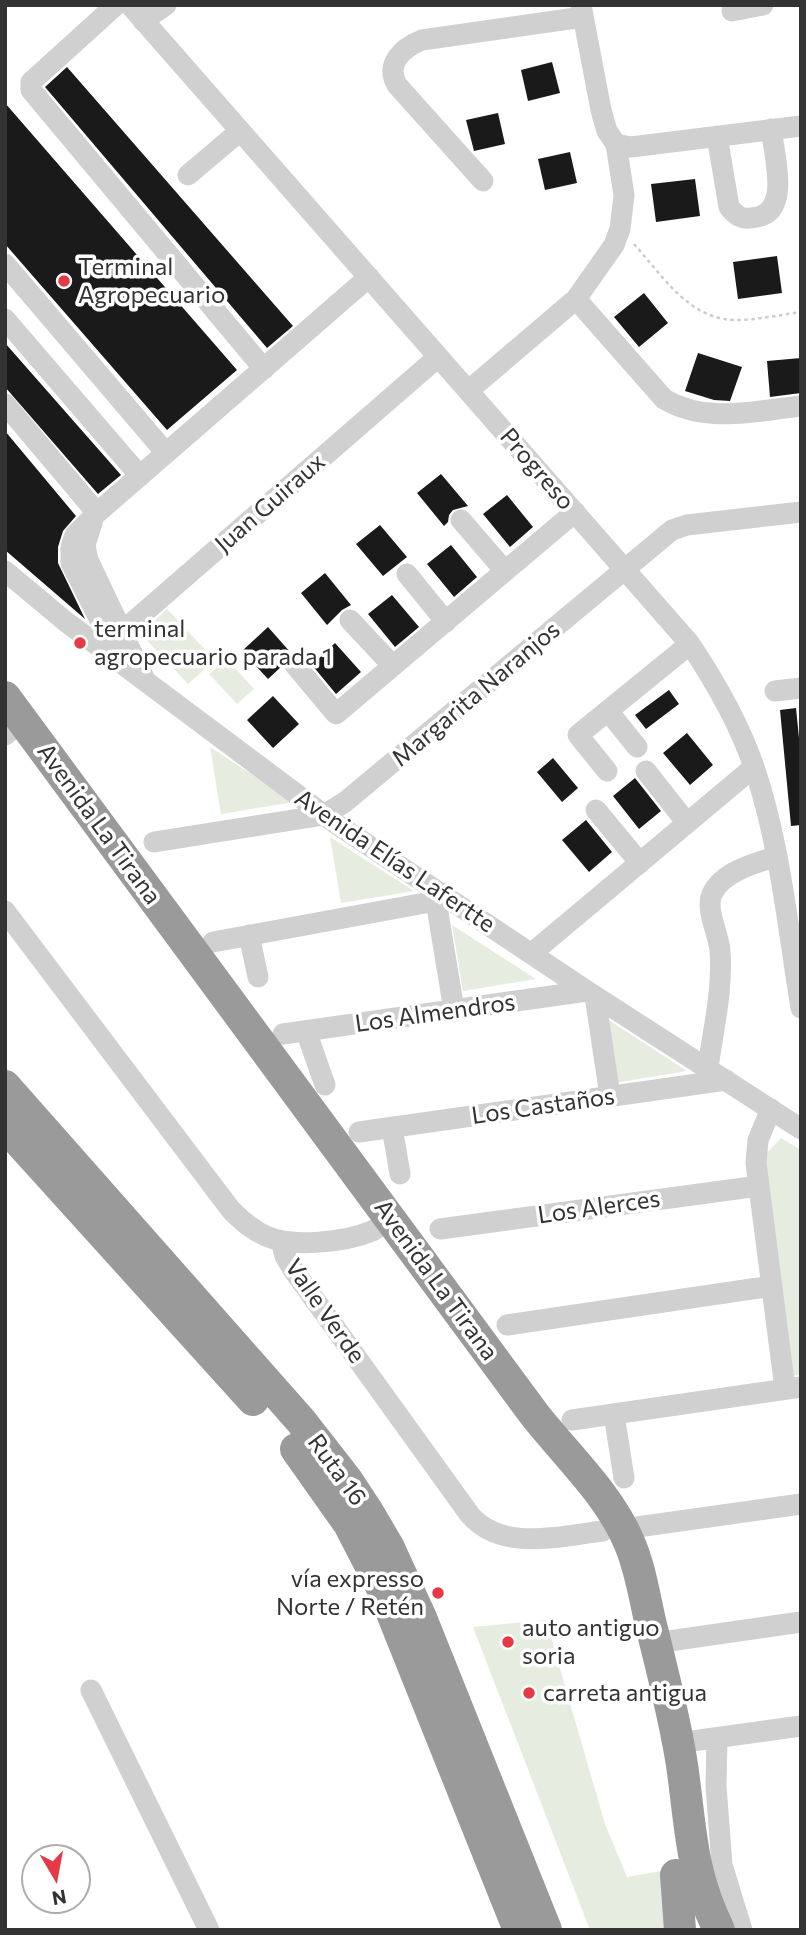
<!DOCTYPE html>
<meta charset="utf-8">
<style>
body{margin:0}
#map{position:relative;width:806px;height:1935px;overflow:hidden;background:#fff;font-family:Commissioner,sans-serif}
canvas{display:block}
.frame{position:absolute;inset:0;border:7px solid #333;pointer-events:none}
.north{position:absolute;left:21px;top:1844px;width:70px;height:70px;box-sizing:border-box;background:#fff;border:2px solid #adadad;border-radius:50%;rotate:170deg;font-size:19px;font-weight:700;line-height:28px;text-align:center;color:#333}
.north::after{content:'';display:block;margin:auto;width:24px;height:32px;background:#e63946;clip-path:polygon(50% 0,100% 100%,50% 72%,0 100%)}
</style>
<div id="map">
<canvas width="806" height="1935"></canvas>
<div class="frame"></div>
<div class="north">N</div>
</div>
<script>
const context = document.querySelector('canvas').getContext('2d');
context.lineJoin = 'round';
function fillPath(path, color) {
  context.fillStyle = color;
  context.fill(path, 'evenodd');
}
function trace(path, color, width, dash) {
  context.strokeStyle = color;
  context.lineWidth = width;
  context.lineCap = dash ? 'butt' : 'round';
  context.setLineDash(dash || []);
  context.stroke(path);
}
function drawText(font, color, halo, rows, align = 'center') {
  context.font = font + ' Commissioner,sans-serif';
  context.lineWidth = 7;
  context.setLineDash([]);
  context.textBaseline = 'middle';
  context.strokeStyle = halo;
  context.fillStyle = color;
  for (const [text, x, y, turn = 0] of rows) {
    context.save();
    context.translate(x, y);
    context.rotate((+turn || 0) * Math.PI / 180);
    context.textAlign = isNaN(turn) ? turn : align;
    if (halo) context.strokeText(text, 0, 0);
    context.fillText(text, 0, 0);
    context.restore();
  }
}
fillPath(new Path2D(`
 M167,609L215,660L188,684L141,634Z
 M227,659L254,689L237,704L209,674Z
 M210,747L294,802L221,814Z
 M330,837L414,891L341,903Z
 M452,925L536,979L463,991Z
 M604,1017L687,1071L614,1083Z
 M781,1138L801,1150V1375L791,1376L765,1155Z
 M546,1620L605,1824L627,1877L661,1871L669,1930H590L473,1627Z`), '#e6ecdf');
fillPath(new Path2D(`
 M552,62L560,93L528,101L521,70Z
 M67,67L293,326L267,348L45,87Z
 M5,103L237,370L167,430L5,244Z
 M498,113L505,144L474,151L466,120Z
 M570,152L577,183L545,190L538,159Z
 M695,179L700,216L656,222L651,184Z
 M777,256L782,293L738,299L733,262Z
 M644,293L668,323L639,347L614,317Z
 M5,343L121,475L98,494L5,387Z
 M698,353L742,367L730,401L714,400L685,391Z
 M801,358V393L770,397L767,361Z
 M5,431L76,516L63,531L58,547V563L85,619L5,550Z
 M441,474L468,506L453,510L449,515L448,522L444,526L417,493Z
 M507,495L533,527L510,547L483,514Z
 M380,525L407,557L383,576L356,544Z
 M451,545L477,577L454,597L427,564Z
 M325,573L351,605L342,610L327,625L301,593Z
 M392,595L419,627L395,647L368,614Z
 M268,627L291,653L286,655L282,666L268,679L242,651Z
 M335,643L361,672L336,694L312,665Z
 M669,690L679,704L646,729L635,715Z
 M273,696L299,724L273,748L247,720Z
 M796,708L801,758V825L791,826L780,710Z
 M687,733L713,765L690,785L663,753Z
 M553,758L578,788L562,802L537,772Z
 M635,778L661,811L639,829L613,796Z
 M586,820L612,852L589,872L562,840Z`), '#1a1a1a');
trace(new Path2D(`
 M634,244C662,275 689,320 736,320C757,320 779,315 801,312`), '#cdcdcd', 2.5, [3.5, 3.5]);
trace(new Path2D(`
 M116,5L31,82V90L264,369
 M130,5L690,644C716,683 739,723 754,767C780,843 788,929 801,1008
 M732,11L763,5
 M143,21L166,5
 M717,136L729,207C738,218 743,220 757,217C791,211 774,154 771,129
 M616,144L631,147L801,126
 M188,175L240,131
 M483,181L397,85C385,64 402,48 422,40L583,17
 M5,264L166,453
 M576,299L664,399C706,424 755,411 801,406
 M5,319L140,476
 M468,391L576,299L614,245L620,229L624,195L616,144L607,131L601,110L581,5
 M5,404L97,513
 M461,520L505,571
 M92,523L85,545L88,560L145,680
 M5,571L65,621L335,823L587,991L801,1129
 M407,574L446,622
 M350,620L393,666
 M111,642L71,563V547L75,535L97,513L369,277
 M102,649L438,357
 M295,665L336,714L575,512
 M775,691L801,688
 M608,711L637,747
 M5,735L23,721
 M607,771L578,735L690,644
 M646,771L687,823
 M596,810L640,863
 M154,842L324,815L345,802L672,530L687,525L801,512
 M436,901L454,1010
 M5,911L231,1210C242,1221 252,1230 266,1236C292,1248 346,1242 372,1231C378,1228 384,1222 390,1218
 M249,935L258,977
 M213,942L436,901L442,893
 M532,953L754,767
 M595,996L610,1096
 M306,1031L325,1085
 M283,1034L587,991
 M708,1068C713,1030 723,990 720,951C719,934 705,910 712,894C722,872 755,863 775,857
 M771,1109L758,1140L756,1163L785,1389
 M392,1127L400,1174
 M359,1132L726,1080
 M440,1229L759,1186
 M281,1241L285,1256L294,1271L470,1515C502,1552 560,1536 603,1531
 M507,1325L772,1286
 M614,1414L624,1478
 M572,1420L801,1387
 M623,1529L801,1504
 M655,1643L801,1622
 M91,1690L209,1930
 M717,1738L716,1786L722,1865L742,1930
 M678,1743L801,1726`), '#d0d0d0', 21);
trace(new Path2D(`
 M5,697L534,1414C566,1455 609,1494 629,1542C641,1569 645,1601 652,1629C663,1674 675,1719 682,1765C691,1827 690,1871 719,1930
 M5,1086L301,1421L347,1480L368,1512L388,1546L421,1618L546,1930
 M5,1126L253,1400
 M296,1449L349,1524L382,1588L519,1930
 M676,1875L680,1930`), '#9a9a9a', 32);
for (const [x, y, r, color] of [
 [64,281,7,"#e63946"],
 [80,643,7,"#e63946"],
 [438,1593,7,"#e63946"],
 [508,1642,7,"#e63946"],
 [529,1693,7,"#e63946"]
]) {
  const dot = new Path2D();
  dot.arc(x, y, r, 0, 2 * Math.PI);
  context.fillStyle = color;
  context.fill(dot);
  trace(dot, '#fff', 2.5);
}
drawText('24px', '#333', '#fff', [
 ["Terminal",78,267],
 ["Agropecuario",78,295],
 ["terminal",94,629],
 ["agropecuario parada 1",94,657],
 ["vía expresso",424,1579,"right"],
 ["Norte / Retén",424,1607,"right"],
 ["auto antiguo",522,1628],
 ["soria",522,1656],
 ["carreta antigua",543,1693]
], 'left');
drawText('24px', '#333', '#fff', [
 ["Progreso",537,469,49],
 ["Juan Guiraux",270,503,-41],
 ["Margarita Naranjos",476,694,-40],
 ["Avenida La Tirana",99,824,54],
 ["Avenida Elías Lafertte",395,861,34],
 ["Los Almendros",435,1013,-8],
 ["Los Castaños",543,1106,-8],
 ["Los Alerces",599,1207,-8],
 ["Avenida La Tirana",436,1280,54],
 ["Valle Verde",325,1311,55],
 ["Ruta 16",337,1470,54]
]);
</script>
